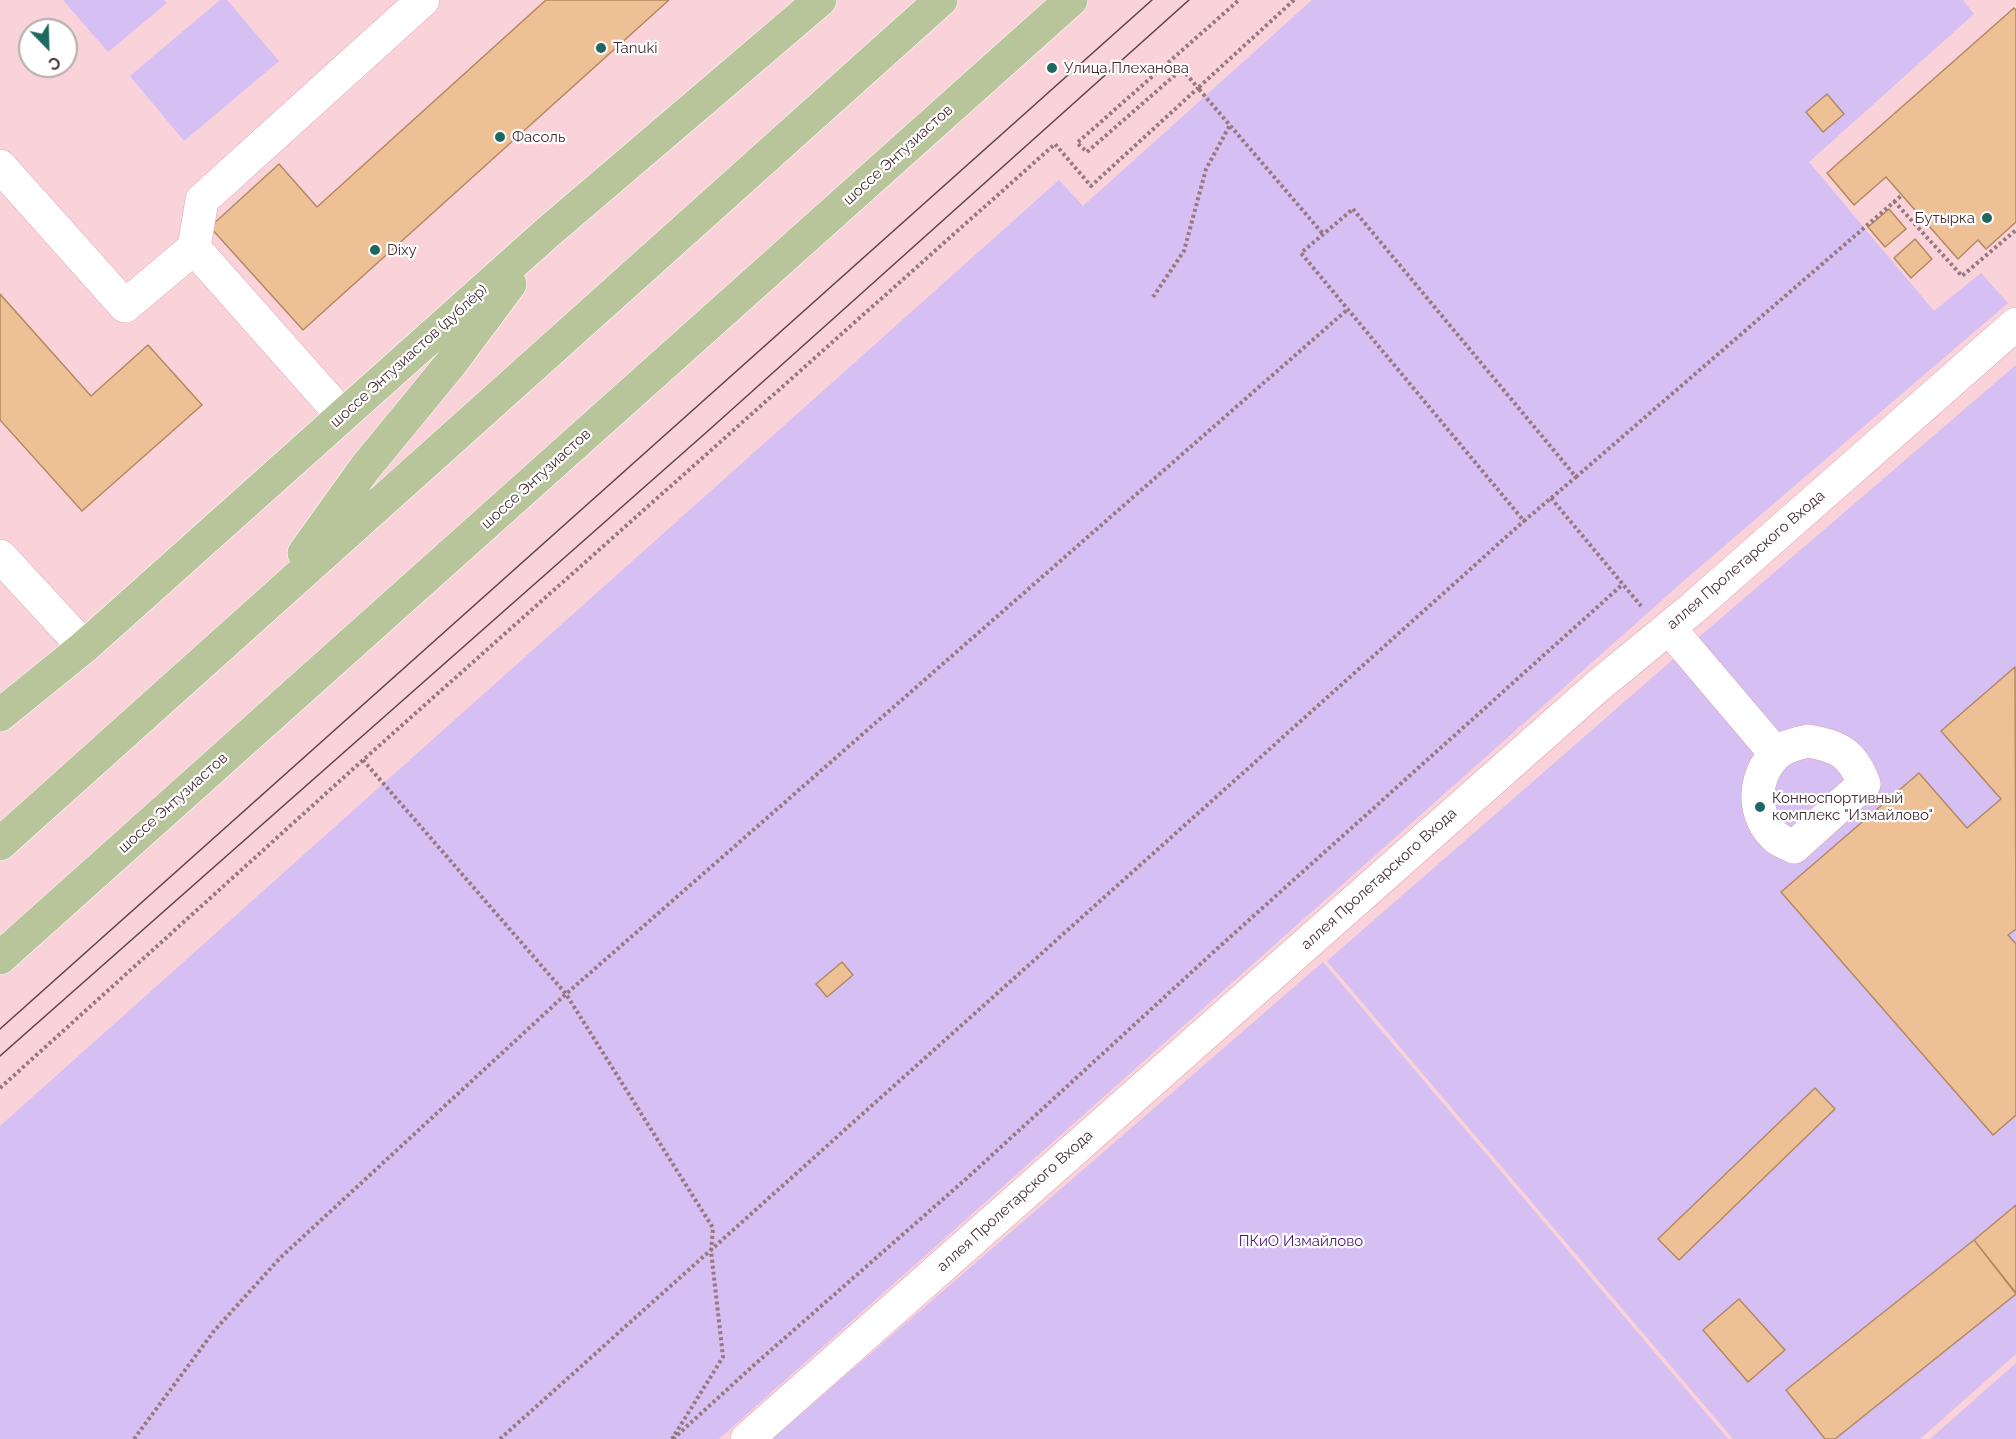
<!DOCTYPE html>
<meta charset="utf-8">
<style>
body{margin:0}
#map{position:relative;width:2016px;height:1439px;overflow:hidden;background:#f9d2da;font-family:Raleway,sans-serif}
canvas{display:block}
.north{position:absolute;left:18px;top:18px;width:60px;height:60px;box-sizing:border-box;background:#fff;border:2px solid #b5abad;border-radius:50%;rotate:157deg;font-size:16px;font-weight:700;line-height:24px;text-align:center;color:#462d33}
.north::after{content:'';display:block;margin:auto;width:21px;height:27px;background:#1e685f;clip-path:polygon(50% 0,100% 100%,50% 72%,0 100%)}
</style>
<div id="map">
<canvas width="2016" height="1439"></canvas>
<div class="north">С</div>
</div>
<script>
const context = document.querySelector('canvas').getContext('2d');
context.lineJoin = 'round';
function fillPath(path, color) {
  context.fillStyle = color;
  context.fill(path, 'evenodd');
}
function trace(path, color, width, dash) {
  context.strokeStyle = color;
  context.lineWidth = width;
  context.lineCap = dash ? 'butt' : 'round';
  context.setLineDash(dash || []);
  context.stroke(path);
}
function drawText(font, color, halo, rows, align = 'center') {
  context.font = font + ' Raleway,sans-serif';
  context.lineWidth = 4.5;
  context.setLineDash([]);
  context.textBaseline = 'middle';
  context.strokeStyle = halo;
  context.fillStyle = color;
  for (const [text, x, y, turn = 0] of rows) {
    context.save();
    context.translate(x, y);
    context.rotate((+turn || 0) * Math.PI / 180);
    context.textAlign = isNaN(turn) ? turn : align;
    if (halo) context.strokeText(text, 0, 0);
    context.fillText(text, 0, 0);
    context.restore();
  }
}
fillPath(new Path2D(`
 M63,0H164L167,3L108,52Z
 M220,0H227L279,61L184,141L130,76Z
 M1312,0H1963L1974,14L1809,162L1934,311L1981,273L2008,303L1688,577L719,1439H0V1126L1059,180L1083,206Z
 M2016,365V1354L1920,1439H1733L1327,961L1685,649Z
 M1323,962L1728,1439H772Z
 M2016,1363V1439H1930Z`), '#d5bff3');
const building = new Path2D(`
 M546,0H669L303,330L210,227L279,164L317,207Z
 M2014,8L2016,10V222L1986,249L1978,240L1958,259L1886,177L1854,205L1827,173Z
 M1827,94L1844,114L1823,132L1806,112Z
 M1889,209L1906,229L1885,247L1868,227Z
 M1915,239L1932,259L1911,278L1894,258Z
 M0,294L91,396L148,345L202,405L82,511L0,420Z
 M2015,667L2016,929L2008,935L2016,944V1115L1993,1135L1781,892L1919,773L1967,828L2001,799L1941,731Z
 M842,962L853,975L827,997L816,984Z
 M1815,1088L1835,1109L1679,1260L1658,1239Z
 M2016,1205V1293L1974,1240Z
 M1974,1240L2016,1294L1835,1439H1825L1786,1390Z
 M1739,1299L1785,1350L1748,1382L1703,1330Z`);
fillPath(building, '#edc096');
trace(building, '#b48961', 1.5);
const minor = new Path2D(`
 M0,166L125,306L194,248L342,415
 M194,248L202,200L423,0
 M0,556L84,647
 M1669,628L1776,754
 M1808,741C1839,746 1853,754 1864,784L1794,847C1789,844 1782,842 1777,838C1752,817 1752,778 1775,755C1784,746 1796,744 1808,741Z
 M747,1439L1599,685L1693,608L2016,324`);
const major = new Path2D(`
 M304,553L365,468L452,362L510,284
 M0,715L84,647L548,232L820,0
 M0,844L941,0
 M0,958L1071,0`);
trace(minor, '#e1a2b1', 34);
trace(major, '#fff', 34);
trace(new Path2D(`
 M1294,0L1198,88L1323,234
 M1894,201L1962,276L2016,230
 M1353,209L1576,477L1524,521L1301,253Z
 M1153,297L1184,251L1206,169L1230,125
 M1576,477L1902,195
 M1551,498L1641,606
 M363,760L566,994L713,1228L711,1251L723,1357L672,1439
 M0,1088L363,760L1055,144L1091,186L1198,88L1182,69L1087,152L1077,143L1239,0
 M134,1439L214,1331L280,1258L566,994L1348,309
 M500,1439L1524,521
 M673,1439L754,1365L966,1179L1219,947L1623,584`), '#97787f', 4, [3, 3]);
trace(minor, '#fff', 33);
trace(major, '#b8c59b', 33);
trace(new Path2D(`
 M0,1029L1152,0
 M0,1056L709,430L1189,0`), '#5e434a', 1.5);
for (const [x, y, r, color] of [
 [601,48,6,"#1e685f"],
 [1052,68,6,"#1e685f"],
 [500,137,6,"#1e685f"],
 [1987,218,6,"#1e685f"],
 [375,250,6,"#1e685f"],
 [1760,807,6,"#1e685f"]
]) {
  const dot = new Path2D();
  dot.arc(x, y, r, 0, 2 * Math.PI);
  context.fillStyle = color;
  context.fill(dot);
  trace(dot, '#fff', 2);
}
drawText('15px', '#462d33', '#fff', [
 ["Tanuki",613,48],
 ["Улица Плеханова",1064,68],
 ["Фасоль",512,137],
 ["Бутырка",1975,218,"right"],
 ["Dixy",387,250],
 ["Конноспортивный",1772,798],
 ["комплекс \"Измайлово\"",1772,815]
], 'left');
drawText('15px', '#462d33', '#fff', [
 ["шоссе Энтузиастов",898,155,-42],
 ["шоссе Энтузиастов (дублёр)",409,356,-42],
 ["шоссе Энтузиастов",536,479,-42],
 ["аллея Пролетарского Входа",1746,560,-41],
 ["шоссе Энтузиастов",173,803,-42],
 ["аллея Пролетарского Входа",1379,879,-42],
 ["аллея Пролетарского Входа",1015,1201,-42]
]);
drawText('15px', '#4a1775', '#fff', [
 ["ПКиО Измайлово",1301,1241]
]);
</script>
